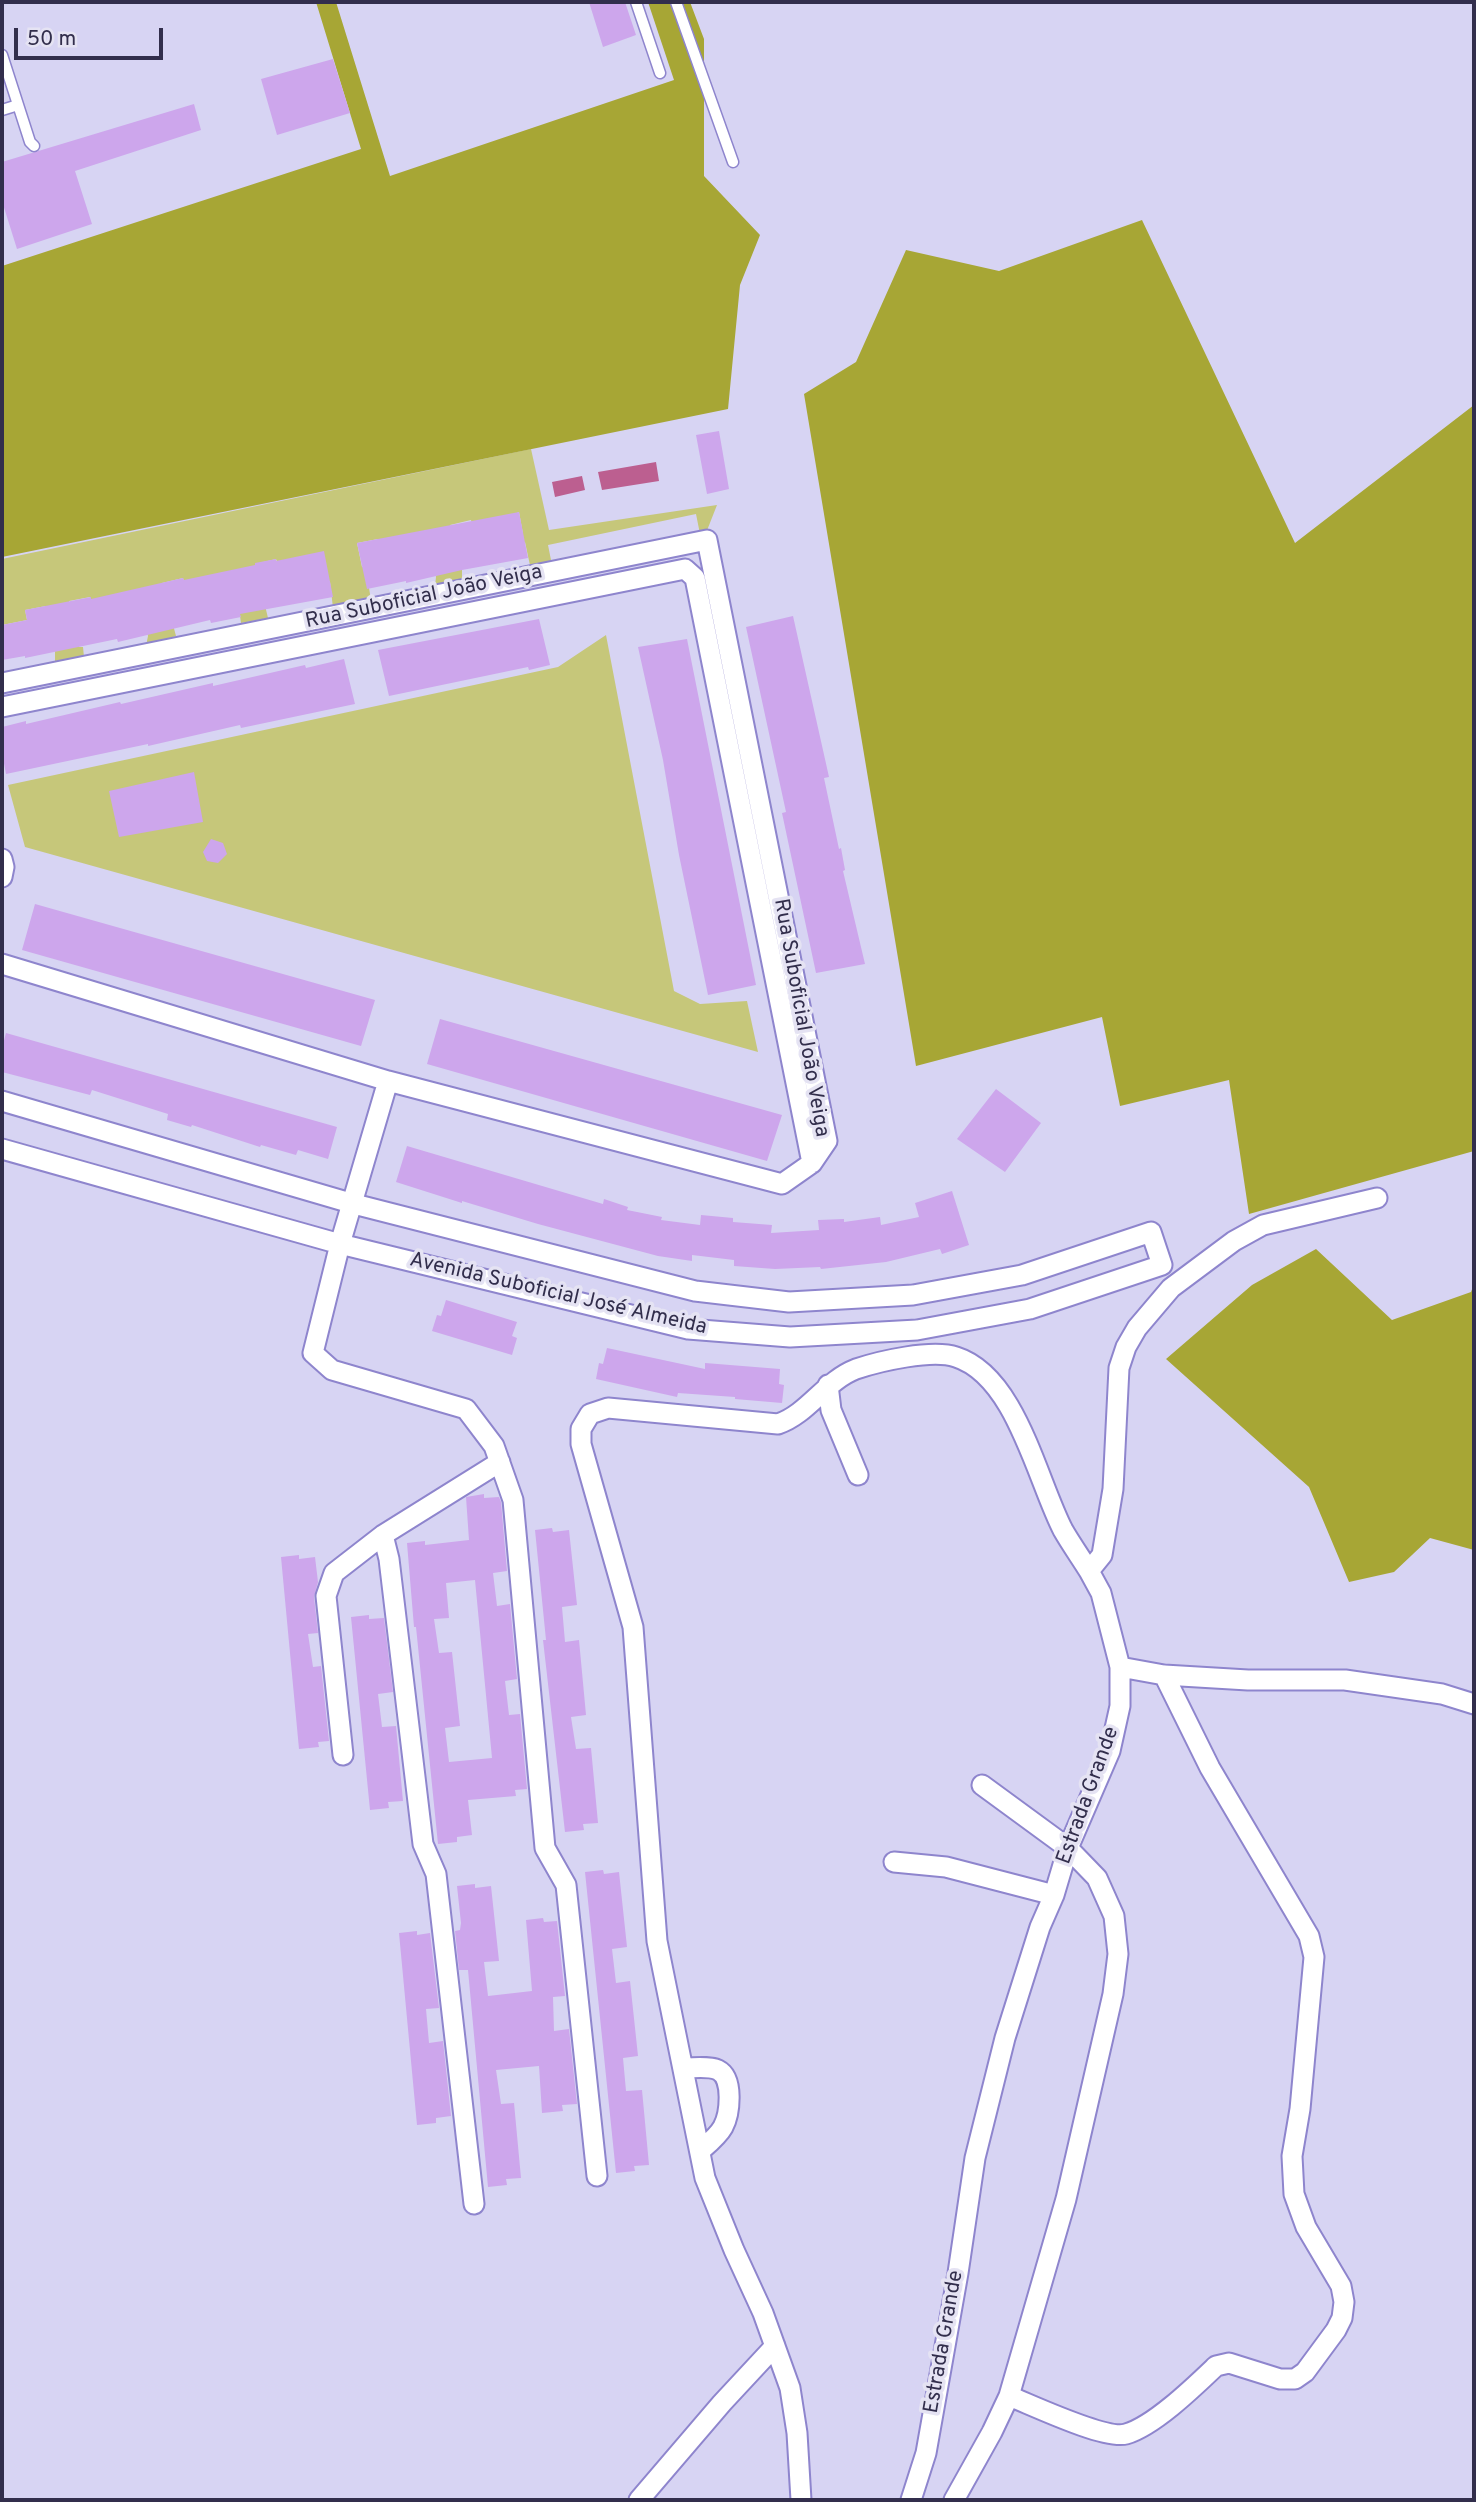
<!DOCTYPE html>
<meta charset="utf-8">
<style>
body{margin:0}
#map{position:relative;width:1476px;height:2502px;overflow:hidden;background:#d7d4f3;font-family:Overpass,sans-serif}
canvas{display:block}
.frame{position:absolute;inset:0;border:4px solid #322e4c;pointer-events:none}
.scale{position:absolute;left:14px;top:28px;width:149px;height:32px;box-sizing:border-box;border:4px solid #322e4c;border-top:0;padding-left:9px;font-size:21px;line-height:24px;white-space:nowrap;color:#322e4c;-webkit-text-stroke:5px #e5e3f3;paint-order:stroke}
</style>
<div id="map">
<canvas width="1476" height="2502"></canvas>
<div class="frame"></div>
<div class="scale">50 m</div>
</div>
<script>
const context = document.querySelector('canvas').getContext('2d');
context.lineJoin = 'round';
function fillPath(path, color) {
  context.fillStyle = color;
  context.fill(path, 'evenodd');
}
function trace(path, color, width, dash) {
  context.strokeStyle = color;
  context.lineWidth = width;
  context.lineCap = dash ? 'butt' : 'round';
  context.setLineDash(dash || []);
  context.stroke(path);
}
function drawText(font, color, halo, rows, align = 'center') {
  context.font = font + ' Overpass,sans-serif';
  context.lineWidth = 7;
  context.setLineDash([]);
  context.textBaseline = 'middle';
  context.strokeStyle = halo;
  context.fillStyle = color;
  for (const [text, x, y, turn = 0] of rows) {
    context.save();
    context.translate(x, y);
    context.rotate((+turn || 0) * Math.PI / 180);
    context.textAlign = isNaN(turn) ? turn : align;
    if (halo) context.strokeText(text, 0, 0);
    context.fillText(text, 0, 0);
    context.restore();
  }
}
fillPath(new Path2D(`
 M531,449L549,530L717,505L706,533L700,534L696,514L548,545L552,565L531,570L525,542L517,544L523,534L519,512L474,532L471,520L450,525L462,570V580L435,586L436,577L433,561L381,551L378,539L357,543L362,567L372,565L369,588L371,600L333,608L330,582L281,571L276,559L255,564L268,618L241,623L238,601L186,591L183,578L162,583L176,636L146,646L148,636L145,620L93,609L90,597L69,601L79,647H83L84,657L55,664V652L46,606L25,610L27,620L2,625V559Z
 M606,635L674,991L700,1004L747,1001L758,1052L25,847L8,785L558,667Z`), '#c6c77a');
fillPath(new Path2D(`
 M316,2H336L390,176L674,80L648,2H690L704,39V176L760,235L740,285L728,409L2,557V266L361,149Z
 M1142,220L1295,543L1474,405V1151L1249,1214L1229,1080L1120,1106L1102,1017L916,1066L804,394L856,362L906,250L999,271Z
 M1316,1249L1392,1320L1471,1292L1474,1284V1550L1430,1538L1394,1572L1349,1582L1309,1487L1166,1359L1252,1285Z`), '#a7a635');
fillPath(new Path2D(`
 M656,462L659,481L602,490L598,472Z
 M582,476L585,490L555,497L552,482Z`), '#bc5f90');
fillPath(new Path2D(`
 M589,2H625L636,35L603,47Z
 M333,59L350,113L277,135L261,79Z
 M194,104L201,130L75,171L92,224L17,249L2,201V162Z
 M719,431L729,489L707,494L696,435Z
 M519,512L528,558L462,570L406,583V581L367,589L357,543Z
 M324,551L333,597L240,614L241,617L211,623L210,620L118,642L117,639L25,658V656L2,660V625L27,620L25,610L91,597V599L183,578L184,580L255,565V563L276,559V561Z
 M793,616L829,777L824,778L839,849L841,848L845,870L843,871L865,964L816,973L782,813L786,812L746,627Z
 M539,619L550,665L529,670L528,667L389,696L378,650Z
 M687,639L756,985L708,995L679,855L663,760L638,647Z
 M344,659L355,704L241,728L240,725L148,746V744L6,774L2,753V727L26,721V724L120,702L121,704L213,683V686L305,665L306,668Z
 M194,772L203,822L119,837L109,791Z
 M211,839L223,843L227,854L218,863L207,861L203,852Z
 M35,904L375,1000L361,1046L22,950Z
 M440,1019L782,1115L767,1161L427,1064Z
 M6,1033L337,1127L328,1159L298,1150L296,1155L261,1145L260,1147L192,1125L191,1127L167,1120L168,1114L92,1090L90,1095L2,1072V1048Z
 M996,1089L1041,1123L1005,1172L957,1139Z
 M407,1146L603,1204L604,1199L628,1207L627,1210L662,1217L661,1220L700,1225L701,1215L733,1218V1222L772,1225L771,1233L819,1230L818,1220L844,1219V1222L880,1217L881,1225L919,1217L915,1203L952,1191L969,1245L942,1254L940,1249L886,1262L821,1269L820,1267L775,1269L734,1266V1260L692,1255V1261L658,1256L538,1224L462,1201V1203L396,1182Z
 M446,1300L517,1322L512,1336L517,1338L512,1355L432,1331L437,1315L441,1316Z
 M607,1348L705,1369V1363L780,1369L779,1384L784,1385L782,1403L735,1399V1397L678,1393L677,1397L596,1379L599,1363L603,1364Z
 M484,1494V1498L499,1497L501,1502L507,1571L493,1573L497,1606L510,1604L517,1679L505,1681L509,1715L520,1714L527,1789L515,1790L516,1796L468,1800L472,1835L457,1837V1842L438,1844L416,1627H414L407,1543L425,1541V1545L469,1540L466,1497ZM475,1580L492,1758L449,1762L445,1728L460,1726L452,1652L439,1653L434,1619L449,1618L446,1583Z
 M552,1528L553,1532L569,1530L577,1605L562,1607L565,1642L579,1640L586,1715L571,1717L576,1749L591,1748L598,1823L583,1824L584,1830L565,1832L543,1640H546L535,1530Z
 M299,1555V1559L315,1557L318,1582L314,1597L318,1633L308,1634L313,1667L321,1666L329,1741L318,1742L319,1747L299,1749L281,1557Z
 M369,1615V1619L384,1618L393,1692L378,1694L382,1727L396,1726L403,1801L388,1802L389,1808L370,1810L351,1617Z
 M603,1870L604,1874L619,1872L627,1947L612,1949L616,1983L630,1981L638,2056L623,2058L626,2091L642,2090L649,2165L634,2166L635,2171L616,2173L585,1872Z
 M475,1884V1888L491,1886L499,1961L484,1962L488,1996L532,1991L526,1920L543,1918L544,1922L557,1921L565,1996L553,1997L554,2031L569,2029L577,2104L562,2105L563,2111L542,2113L539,2066L496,2070L501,2104L514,2103L521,2178L506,2179L507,2185L488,2187L468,1970H459L455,1931L460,1930L461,1923L457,1886Z
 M417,1931V1935L430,1933L439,2008L426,2009L429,2043L443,2041L451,2116L436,2118V2123L417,2125L399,1933Z`), '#cda6ec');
const lane = new Path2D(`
 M636,2L660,73
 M676,2L733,162
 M2,55L30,142L34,146
 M2,110L18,105`);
const street = new Path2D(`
 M2,683L707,540L827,1141L812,1163L782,1184L388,1081L2,964
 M2,707L685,569L695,578L812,1163
 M2,859L4,867L2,877
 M388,1081L340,1244L313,1353L332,1370L466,1409L494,1446L513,1500L545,1848L566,1885L597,2176
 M2,1101L354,1204L695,1291L789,1302L913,1295L1022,1275L1151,1232L1162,1265L1030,1309L917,1330L790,1337L688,1329L340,1244L2,1149
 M828,1385L831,1410L858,1475
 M383,1535L389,1559L423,1844L436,1874L474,2204
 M1120,1667L1164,1675L1248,1680H1345L1442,1694L1474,1704
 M343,1755L326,1596L334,1573L383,1535L500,1462
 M894,1862L946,1867L1054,1895
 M685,2068C695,2068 709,2066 718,2070C734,2078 730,2114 723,2127C718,2136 708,2144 700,2151
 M1009,2396C1032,2405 1105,2440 1126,2434C1154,2426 1195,2386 1216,2366L1229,2363L1280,2379H1295L1305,2372L1336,2330L1342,2318L1344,2302L1341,2286L1306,2227L1294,2194L1292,2156L1300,2109L1314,1957L1309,1936L1210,1768L1164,1675
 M639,2500L722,2403L775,2346
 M801,2500L797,2433L790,2388L763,2313L734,2250L705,2178L657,1941L633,1627L581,1444V1429L590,1414L608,1408L778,1424C808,1414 825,1381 856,1369C880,1361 932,1349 956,1357C1016,1376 1037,1480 1063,1530C1071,1544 1081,1558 1089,1571
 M911,2500L926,2453L958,2273L975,2158L1005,2038L1040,1927L1054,1895L1068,1848L1110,1751L1120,1706V1667L1101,1593L1089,1571L1102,1555L1113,1489L1119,1368L1126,1347L1137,1328L1171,1288L1234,1241L1263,1225L1377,1198
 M954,2500L992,2432L1009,2396L1066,2199L1113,1994L1118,1954L1114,1916L1097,1878L1068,1848L982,1785`);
trace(lane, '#8e85cd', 13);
trace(street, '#8e85cd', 23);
trace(lane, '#fff', 10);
trace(street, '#fff', 19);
drawText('21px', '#322e4c', '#e5e3f3', [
 ["Rua Suboficial João Veiga",424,598,-12],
 ["Rua Suboficial João Veiga",800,1018,80],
 ["Avenida Suboficial José Almeida",558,1295,13],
 ["Estrada Grande",1089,1796,-70],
 ["Estrada Grande",945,2342,-80]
]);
</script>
